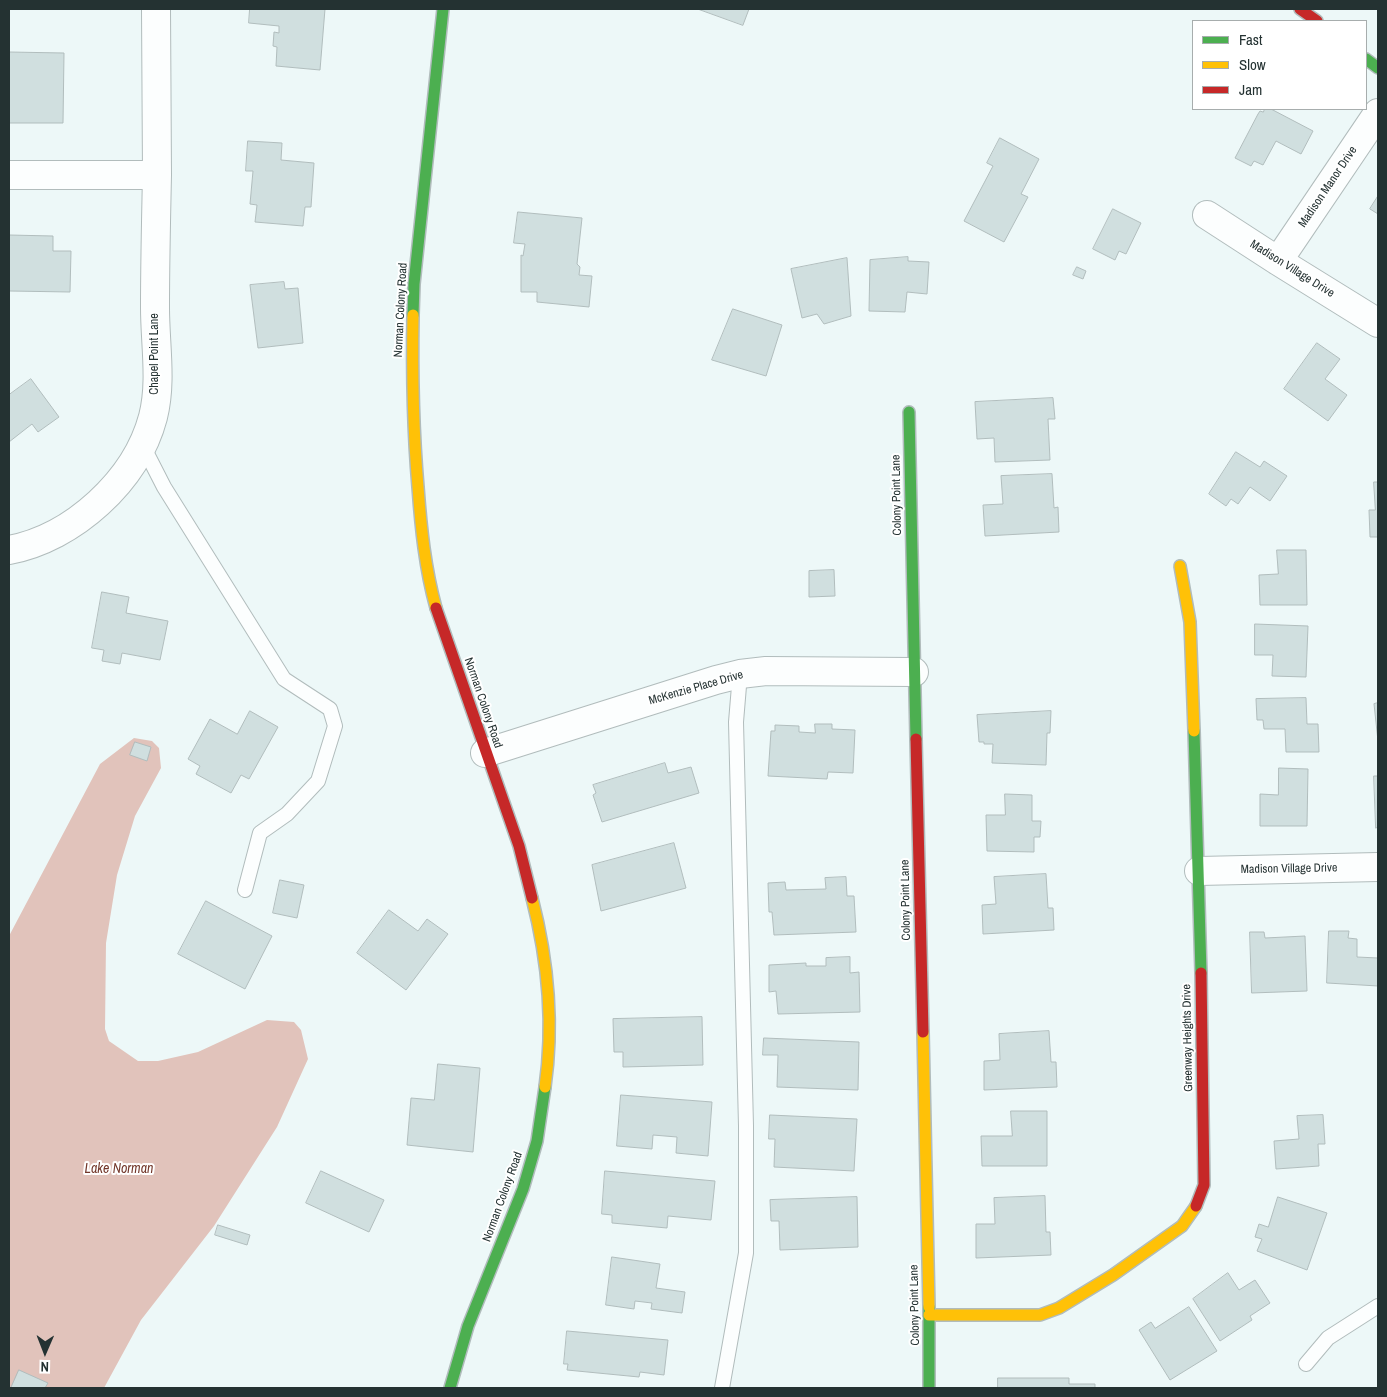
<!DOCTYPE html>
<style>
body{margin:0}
#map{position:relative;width:1387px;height:1397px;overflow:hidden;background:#edf8f8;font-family:"Archivo Narrow",sans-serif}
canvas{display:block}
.frame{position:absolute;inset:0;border:10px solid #243232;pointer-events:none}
.legend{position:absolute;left:1192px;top:20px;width:175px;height:90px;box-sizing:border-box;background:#fff;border:1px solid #a7adad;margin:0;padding:6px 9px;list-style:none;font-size:15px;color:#243232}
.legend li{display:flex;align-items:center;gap:10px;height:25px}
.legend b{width:25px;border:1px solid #a7adad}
.north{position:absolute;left:20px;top:1327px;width:50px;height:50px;-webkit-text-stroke:4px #fff;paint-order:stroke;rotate:181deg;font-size:14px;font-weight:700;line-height:20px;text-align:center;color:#243232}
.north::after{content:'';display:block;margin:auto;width:18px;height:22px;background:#243232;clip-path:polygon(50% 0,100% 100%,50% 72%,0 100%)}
</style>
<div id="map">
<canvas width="1387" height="1397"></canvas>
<div class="frame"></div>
<ul class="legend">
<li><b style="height:6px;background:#4caf50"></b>Fast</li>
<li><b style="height:6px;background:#ffc107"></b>Slow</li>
<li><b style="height:6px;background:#c62828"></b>Jam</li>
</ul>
<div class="north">N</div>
</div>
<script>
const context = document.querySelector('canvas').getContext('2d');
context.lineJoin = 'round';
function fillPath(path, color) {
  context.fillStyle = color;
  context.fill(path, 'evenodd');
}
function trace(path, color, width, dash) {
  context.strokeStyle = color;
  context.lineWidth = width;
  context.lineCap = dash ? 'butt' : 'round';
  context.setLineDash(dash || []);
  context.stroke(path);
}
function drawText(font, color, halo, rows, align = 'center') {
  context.font = font + ' "Archivo Narrow",sans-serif';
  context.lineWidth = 4;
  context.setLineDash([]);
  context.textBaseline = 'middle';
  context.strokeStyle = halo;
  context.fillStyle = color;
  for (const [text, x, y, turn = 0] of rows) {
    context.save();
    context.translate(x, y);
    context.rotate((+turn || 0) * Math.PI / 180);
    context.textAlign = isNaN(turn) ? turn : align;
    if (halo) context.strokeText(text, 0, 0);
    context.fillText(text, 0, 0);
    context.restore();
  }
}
fillPath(new Path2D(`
 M134,738L152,741L159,748L161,768L135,816L117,875L106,943L105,1029L109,1041L138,1061H158L198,1052L267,1020L294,1022L301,1030L308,1059L277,1127L214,1226L141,1320L104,1388H9V936L100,764Z`), '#e1c3bb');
const building = new Path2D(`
 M250,9H325L320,70L276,66L277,47L273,46L274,32L279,33V26L249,23Z
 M698,9H749L743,25Z
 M9,52L64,53L63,123H9Z
 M1265,109H1271L1313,131L1301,154L1276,141L1263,165L1254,161L1251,166L1235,158L1258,114L1260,111L1263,112Z
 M1000,138L1039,159L1021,194L1028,197L1004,242L964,221L993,166L987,163Z
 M248,141L282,143L281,160L314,163L311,207H305L303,226L255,222L257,205L250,204L253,171H246Z
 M1378,196V214L1370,209Z
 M1113,209L1141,223L1126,254L1119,251L1115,260L1093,249Z
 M518,212L582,218L577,264L580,267L579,275L592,276L589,307L537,302V292H521V255L523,256L525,244L514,243Z
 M9,235L53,236V251H71L70,292L9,291Z
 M908,257V261L929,262L927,294L907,292L905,312L869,311L870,260Z
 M847,258L851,316L824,324L817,314L802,318L791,269Z
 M1077,267L1086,271L1083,279L1073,275Z
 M284,282L285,289L298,288L303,343L258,348L250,285Z
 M733,309L782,325L766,376L712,360Z
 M1317,343L1340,359L1325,379L1347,395L1328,421L1284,389Z
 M31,379L59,417L38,432L32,424L9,442V395Z
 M1053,398L1055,419H1048L1050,460L995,462L994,438L977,439L975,402Z
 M1236,452L1260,467L1264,461L1287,476L1270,501L1250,487L1238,504L1231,499L1226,506L1209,494Z
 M1052,474L1054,508L1058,507L1059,532L985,536L983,505L1003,504L1001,476Z
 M1374,482H1378V537H1370L1369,510H1375Z
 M1277,550H1306L1307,605H1260L1259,575L1278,574Z
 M834,570L835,596L809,597V571Z
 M102,592L129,597L126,613L168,621L160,660L122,653L120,664L102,661L104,650L92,648Z
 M1255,624L1308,626L1306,677L1272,676L1273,655H1255Z
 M1306,698L1307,724H1318L1319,752H1286L1285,729H1264L1263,720H1257L1256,699Z
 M1378,703V741L1374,704Z
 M250,711L278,727L249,779L241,775L231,793L196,774L200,766L188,759L210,719L237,734Z
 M1051,711L1050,733H1047L1046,765L992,763L993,744H984V742H979L977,715Z
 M815,724H832V729L855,730L853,773L828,772L827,779L768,776L771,731H775V725L799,726V732L815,733Z
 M135,742L151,747L147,761L130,755Z
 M665,763L668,773L691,767L699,793L602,822L593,795L596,793L593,785Z
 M1279,768L1308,769L1307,826H1260V794L1278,795Z
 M1374,776H1378V827L1376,828Z
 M1005,794L1032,795V821H1041L1040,837H1034V852L987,851L986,815H1005Z
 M674,843L686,888L601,911L592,865Z
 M1046,874L1048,908H1053L1054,930L983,934L982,905L996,904L994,877Z
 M846,877L847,896H854L856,932L774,935L772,912H769L768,883L785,882L786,890L826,889L825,878Z
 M280,880L304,885L297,918L273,913Z
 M206,901L272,936L245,989L178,954Z
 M389,910L418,931L427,919L448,934L406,990L357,953Z
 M1329,931H1349L1348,938L1357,939V957L1378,958V986L1327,983Z
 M1250,932H1264L1265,938L1305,936L1307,991L1252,993Z
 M850,957V973L859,972L860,1012L778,1014L776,991L769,992V965L806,963V966H826V958Z
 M702,1017L703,1065L623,1067V1052H614L613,1019Z
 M1049,1031L1051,1062H1056L1057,1087L984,1090V1061L1000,1060L999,1034Z
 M764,1038L859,1042L858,1090L777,1087L778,1055H763Z
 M438,1064L480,1068L473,1152L407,1145L411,1098L434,1100Z
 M621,1095L712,1102L708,1156L676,1153L677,1137L653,1135L652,1149L617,1146Z
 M1011,1111H1047V1166H982L981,1136H1012Z
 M770,1115L857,1119L854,1171L774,1167L775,1139H769Z
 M1323,1115L1325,1144H1318L1319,1166L1276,1169L1274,1141L1299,1139L1297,1116Z
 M321,1171L384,1200L369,1232L306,1203Z
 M605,1171L715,1181L711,1220L668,1216L667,1228L612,1223V1215L602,1214Z
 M1045,1196L1046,1232H1050L1051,1255L976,1258V1224H995L994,1198Z
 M857,1197L858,1247L780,1250L779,1221H771L770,1200Z
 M1278,1197L1327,1213L1307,1270L1257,1251L1262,1239L1255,1237L1259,1224L1268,1227Z
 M218,1225L250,1235L247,1245L215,1235Z
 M612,1257L660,1264L656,1288L685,1292L682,1313L651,1309L652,1303L635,1301L634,1309L606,1305Z
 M1228,1273L1239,1290L1255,1280L1270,1303L1250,1316L1252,1320L1220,1341L1193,1299Z
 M1189,1307L1217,1351L1170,1380L1139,1330L1151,1322L1155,1328Z
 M567,1331L668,1340L664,1375L640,1372L639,1377L567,1370L568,1364H564Z
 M19,1370L48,1383L45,1388H11Z
 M998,1378H1069V1384H1095V1388H998Z`);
fillPath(building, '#d0dfdf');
trace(building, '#b1bdbd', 1);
const lane = new Path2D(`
 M142,444L164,487L284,679L330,709L335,726L318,781L287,814L260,833L245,890
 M1306,1364L1328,1338L1378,1306
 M722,1388L746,1253V1126L736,722L740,674`);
const street = new Path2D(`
 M156,9L157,175
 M9,175H157C156,219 155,263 155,308C155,344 162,382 153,417C136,481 73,538 9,550
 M1207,215L1278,261L1378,323
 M1278,261L1378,113
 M485,753L716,680L740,674L766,671L914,672
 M1199,871L1378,867`);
const fast = new Path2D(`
 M1366,59L1378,68
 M413,315L414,284L443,9
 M909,412L916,739
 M1194,731L1201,973
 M929,1307V1388
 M450,1388L468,1326L523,1189L537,1141L545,1087`);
const slow = new Path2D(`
 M413,315C412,372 413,429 418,487C421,528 425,568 436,608
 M1180,566L1190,622L1194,731
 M532,898C548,960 554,1024 545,1087
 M923,1032L929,1307
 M929,1315H1040L1059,1308L1113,1275L1182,1226L1196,1206`);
const jam = new Path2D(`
 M1300,9L1317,21
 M436,608L519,846L532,898
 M916,739L923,1032
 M1196,1206L1204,1185L1201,973`);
trace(lane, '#b1bcbc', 16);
trace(street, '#b1bcbc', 30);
trace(fast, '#b1bcbc', 14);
trace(slow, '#b1bcbc', 14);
trace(jam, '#b1bcbc', 14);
trace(lane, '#fcfefe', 14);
trace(street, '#fcfefe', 28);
trace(fast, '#4caf50', 11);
trace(slow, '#ffc107', 11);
trace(jam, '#c62828', 11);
drawText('12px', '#243232', '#fff', [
 ["Madison Manor Drive",1328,187,-56],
 ["Madison Village Drive",1292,269,32],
 ["Norman Colony Road",401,310,-87],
 ["Chapel Point Lane",155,354,-90],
 ["Colony Point Lane",897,495,-91],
 ["McKenzie Place Drive",696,688,-16],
 ["Norman Colony Road",483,703,71],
 ["Madison Village Drive",1289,869,-1],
 ["Colony Point Lane",906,900,-91],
 ["Greenway Heights Drive",1188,1038,-91],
 ["Norman Colony Road",503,1197,-70],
 ["Colony Point Lane",915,1305,-91]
]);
drawText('italic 14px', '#723629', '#fff', [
 ["Lake Norman",119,1169]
]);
</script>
